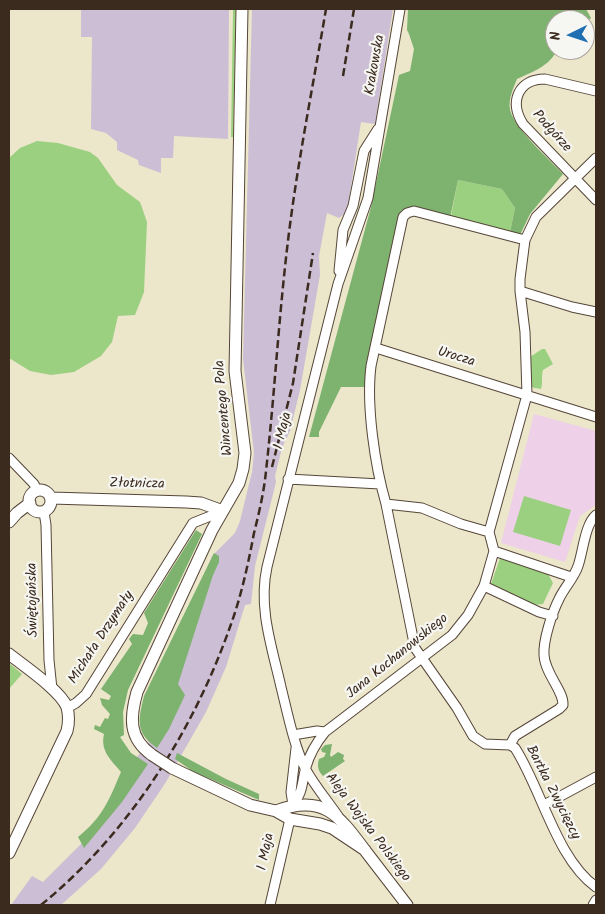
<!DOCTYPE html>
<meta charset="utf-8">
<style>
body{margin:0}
#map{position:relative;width:605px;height:914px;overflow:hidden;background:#ece6cb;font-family:Kalam,sans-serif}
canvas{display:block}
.frame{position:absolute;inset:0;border:10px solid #3b2a1e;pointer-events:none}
.north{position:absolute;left:545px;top:10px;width:50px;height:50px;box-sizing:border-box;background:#f6f6f2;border:1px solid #aba49d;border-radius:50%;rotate:266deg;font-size:14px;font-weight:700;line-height:20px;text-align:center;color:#3b2a1e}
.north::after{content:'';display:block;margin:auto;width:18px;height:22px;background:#1f6fb2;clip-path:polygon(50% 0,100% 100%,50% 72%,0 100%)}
</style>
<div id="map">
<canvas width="605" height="914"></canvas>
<div class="frame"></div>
<div class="north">N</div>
</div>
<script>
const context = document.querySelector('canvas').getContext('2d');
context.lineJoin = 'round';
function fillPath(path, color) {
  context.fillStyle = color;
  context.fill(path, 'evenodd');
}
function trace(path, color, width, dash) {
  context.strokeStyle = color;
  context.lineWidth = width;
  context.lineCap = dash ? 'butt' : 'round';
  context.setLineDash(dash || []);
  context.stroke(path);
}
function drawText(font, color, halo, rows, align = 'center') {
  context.font = font + ' Kalam,sans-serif';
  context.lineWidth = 4.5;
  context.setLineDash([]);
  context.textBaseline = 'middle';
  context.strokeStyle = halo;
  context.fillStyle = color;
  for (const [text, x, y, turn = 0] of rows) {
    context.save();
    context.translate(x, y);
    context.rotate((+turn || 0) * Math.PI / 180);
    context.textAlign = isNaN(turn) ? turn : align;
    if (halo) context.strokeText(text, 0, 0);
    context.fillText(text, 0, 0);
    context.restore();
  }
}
fillPath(new Path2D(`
 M534,414L596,431V505L580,516L565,562L501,543Z`), '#eed0e8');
fillPath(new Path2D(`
 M81,9H229L228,139L174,136L173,158H161V173L139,165L138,160L117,150V142L106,133L91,129L92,37H81Z
 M252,9H393L375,124L361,122L347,212L339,218L327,213L319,256L320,275L300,390L290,431L282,448L275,476L276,482L255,566L251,604L245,605L226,667L206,712L166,782L135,828L101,869L61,905H11L32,876L43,882L89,836L115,798L124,772L149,743L142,732L212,556L235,533L240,521L252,472L254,453L243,359Z`), '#ccbed4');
fillPath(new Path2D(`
 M233,9H236L233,137H231Z
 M37,141L58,143L90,152L98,158L117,185L140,202L147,222L144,292L135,315L118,316L112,342L101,356L74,372L51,375L30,371L9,358V158L20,148Z
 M458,180L502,189L515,208L509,236L450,221Z
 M542,349H545L553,364L543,370C541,377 543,382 541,389L530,387V357Z
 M524,496L571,510L560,546L513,532Z
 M500,558L547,572L553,583L543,604L534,605L491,584Z
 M9,663L22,674L9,689Z`), '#9cd081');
fillPath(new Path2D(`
 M408,9H586L591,18L585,23V20H555V50H557C550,66 532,72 517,79C513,89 508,99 510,110C515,129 549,159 563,174L530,214L520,235L510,232L515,208L502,189L458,180L450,218L409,207L401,211L366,387H341L319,432V437H309L371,207L399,75L410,71L414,49L409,34L407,30Z
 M196,530L202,534L128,690L123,712L124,735L120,737L131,753L148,764L122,802L84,848L78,837C103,817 109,800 121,772C111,760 100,751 104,734L94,729L95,725L100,727L105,718L108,719L110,714L102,705L100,698L109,700L111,696L101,689L132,644L129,639L133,634L143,635L148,623L144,613Z
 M214,553L219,556V562L213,575L178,684L185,695L169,729L157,748C135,732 138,721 144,696Z
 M332,744L330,755L331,757L338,752L344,755L343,759L345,761L323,776C318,771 317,766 319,759L324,757L326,753L322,752L321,749L325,745Z
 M177,753L226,779L259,794V800L194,772L175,759Z`), '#7db26f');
const street = new Path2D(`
 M596,91L545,79C518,79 509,102 523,124L596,200
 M525,240L414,211L407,213L403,217L371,366C366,406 375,466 386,504L415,648L457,708L473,736L485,744L510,745L515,748C542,790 556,858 596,887
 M339,271L343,230L353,206L364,151L378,129
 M520,291L572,307L596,312
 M376,348L596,417
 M9,458L34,484L37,491
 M288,479L380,484
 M386,504L422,508L461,524L489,532
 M44,512L46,525L49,660L52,689
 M494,551L571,577
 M484,586L539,612L553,616
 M67,708L76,703L86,694L193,523L223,511
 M293,735L317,731L325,732
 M510,745L515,736L559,709L563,705C564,691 545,674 544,655C543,640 552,613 559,599C564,588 574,578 578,566C583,552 585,524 596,515
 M293,805C303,793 302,781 306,767C310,753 316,743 325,732L452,635L468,615L484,586L494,551L489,532L527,395L525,332L520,291V279L525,240L536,217L596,158
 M293,805L291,792L296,748
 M544,805L596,777
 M338,816C327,800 314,785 305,768C293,742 288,715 281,687C272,647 258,608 267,567L338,284L368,198L400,9
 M270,905L290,819
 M593,905L596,900`);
const secondary = new Path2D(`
 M29 501a11 11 0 1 1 22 0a11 11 0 1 1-22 0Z
 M51,498L186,502L201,503L223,511
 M9,522L17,513L30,503
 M9,654C24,666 60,690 67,707C69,715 69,723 67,731L9,853
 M152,755C128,738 130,717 137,692L212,530L239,483L243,469L245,453L235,371L242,9
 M172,768L250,805L276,811L290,819L320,824L332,828L365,850
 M276,811C325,793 340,817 367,853C380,870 394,888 407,905`);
trace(street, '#564638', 11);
trace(secondary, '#564638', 13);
trace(street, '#fff', 9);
trace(secondary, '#fff', 11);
trace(new Path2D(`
 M343,76L354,9
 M272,467L293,383L313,253
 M41,905C128,834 193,732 230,627C241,597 248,565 254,533C259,513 264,492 266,471C274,400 278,329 286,258C295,175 312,92 326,9`), '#3b2a1e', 2.5, [8, 4]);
const secondaryBridge = new Path2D(`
 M152,755L172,768`);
trace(secondaryBridge, '#564638', 13, []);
trace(secondaryBridge, '#fff', 11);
drawText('14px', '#3b2a1e', '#f6f6f2', [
 ["Krakowska",376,65,-80],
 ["Podgórze",551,132,48],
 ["Urocza",456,358,17],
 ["Wincentego Pola",225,408,-95],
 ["1 Maja",284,431,-76],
 ["Złotnicza",137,485,1],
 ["Świętojańska",34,600,-91],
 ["Michała Drzymały",102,638,-57],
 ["Jana Kochanowskiego",398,657,-39],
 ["Bartka Zwycięzcy",552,793,63],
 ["Aleja Wojska Polskiego",367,828,53],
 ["1 Maja",267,852,-78]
]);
</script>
